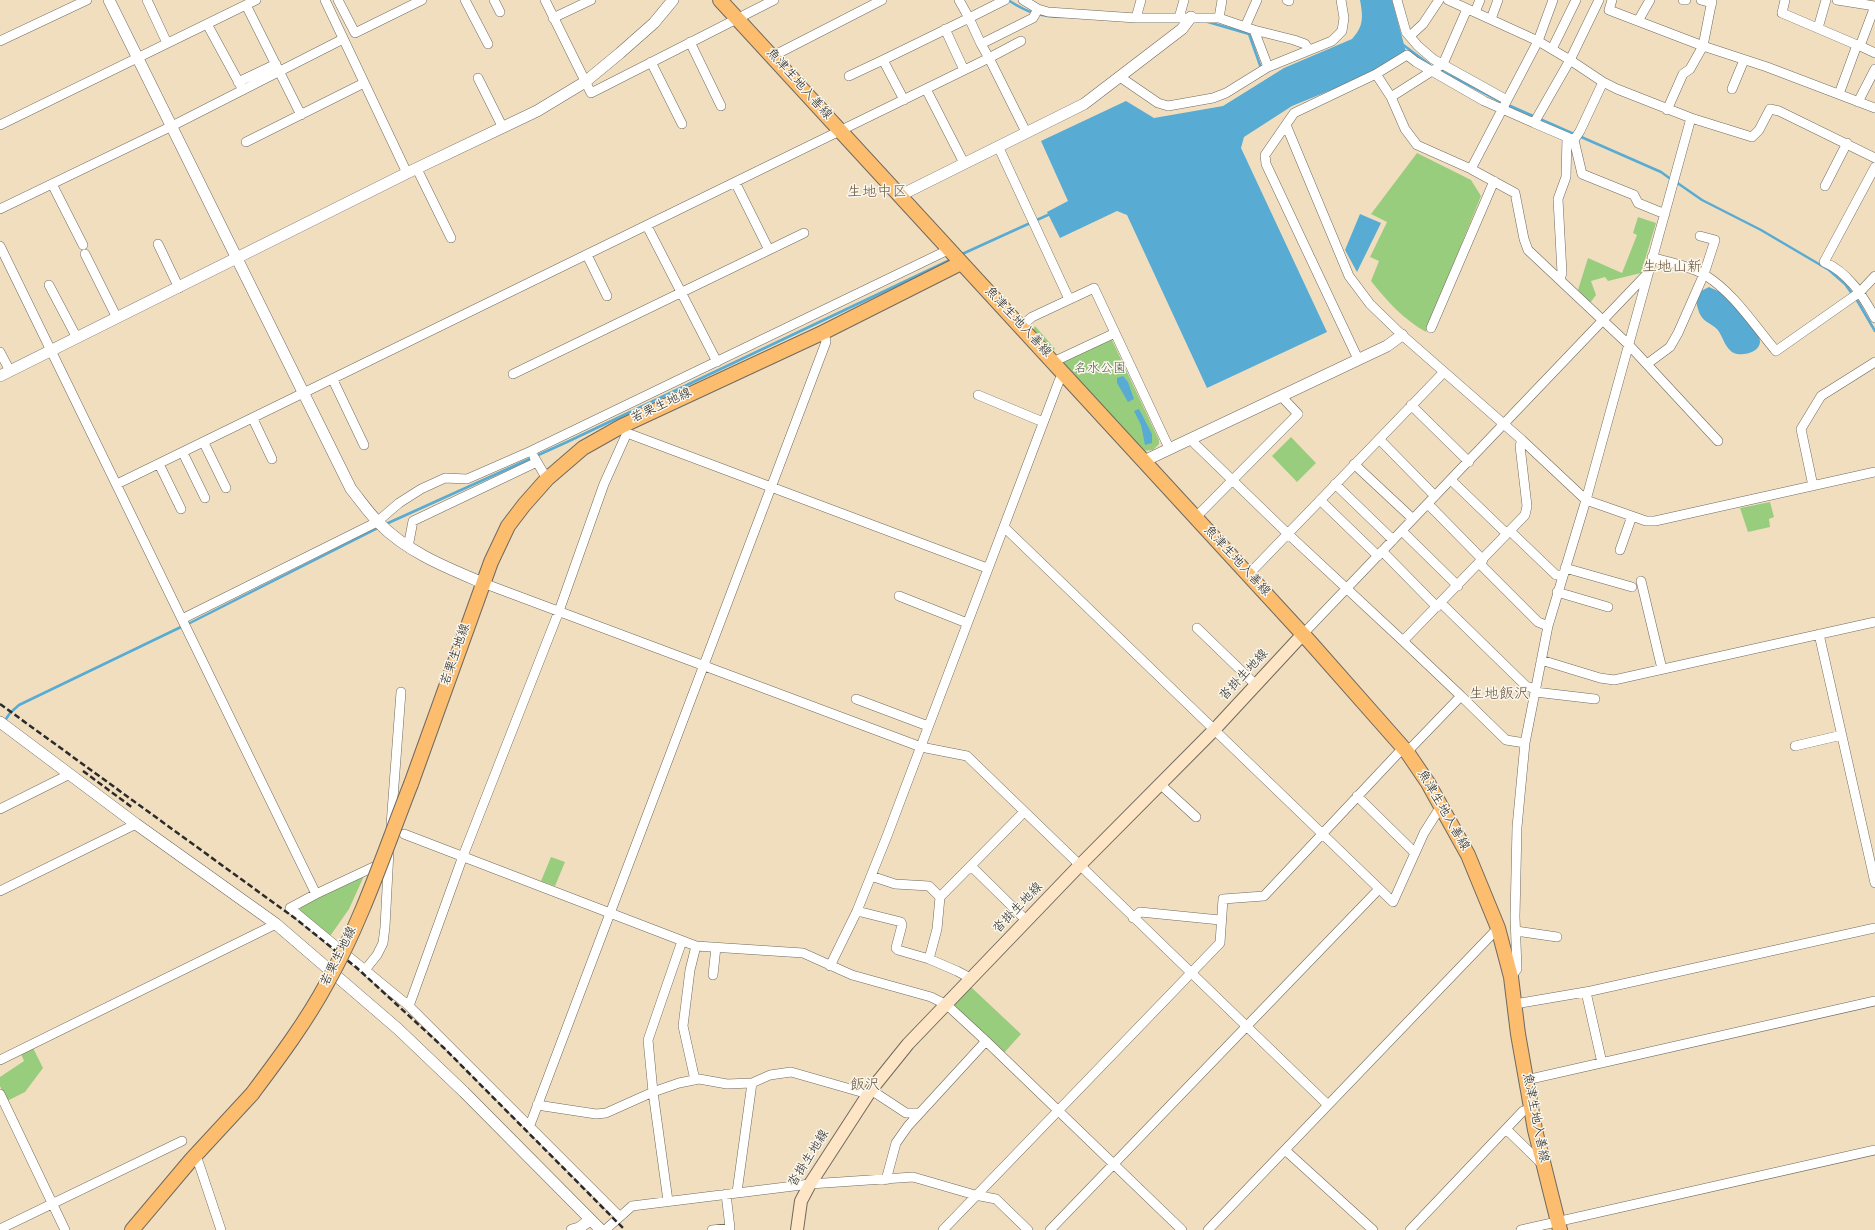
<!DOCTYPE html>
<meta charset="utf-8">
<style>
body{margin:0}
canvas{display:block;background:#f1debf}
</style>
<canvas width="1875" height="1230"></canvas>
<script>
const context = document.querySelector('canvas').getContext('2d');
context.lineJoin = 'round';
function fillPath(path, color) {
  context.fillStyle = color;
  context.fill(path, 'evenodd');
}
function trace(path, color, width, dash) {
  context.strokeStyle = color;
  context.lineWidth = width;
  context.lineCap = dash ? 'butt' : 'round';
  context.setLineDash(dash || []);
  context.stroke(path);
}
function drawText(font, color, halo, rows, align = 'center') {
  context.font = font + ' Dekko,"Klee One",sans-serif';
  context.lineWidth = 3;
  context.setLineDash([]);
  context.textBaseline = 'middle';
  context.strokeStyle = halo;
  context.fillStyle = color;
  for (const [text, x, y, turn = 0] of rows) {
    context.save();
    context.translate(x, y);
    context.rotate((+turn || 0) * Math.PI / 180);
    context.textAlign = isNaN(turn) ? turn : align;
    if (halo) context.strokeText(text, 0, 0);
    context.fillText(text, 0, 0);
    context.restore();
  }
}
fillPath(new Path2D(`
 M1417,153L1471,180L1481,196L1426,332C1403,319 1387,301 1371,281L1379,261L1370,257L1387,222L1371,214Z
 M1638,217L1656,223L1641,273L1608,281L1605,277L1591,281L1596,295L1590,303L1578,290L1588,258L1622,273L1637,235L1633,233Z
 M1035,326L1055,349L1050,352L1032,332Z
 M1111,338L1159,440V444L1153,450L1141,451L1060,363Z
 M1291,437L1316,463L1297,482L1272,456Z
 M1770,502L1774,517L1769,519L1770,527L1748,532L1740,508Z
 M551,857L565,862L555,886L541,881Z
 M364,876L349,909L328,939L299,915L301,905Z
 M971,987L1021,1034L1004,1053L953,1005Z
 M33,1048L43,1068L25,1092L7,1101L0,1086V1077L24,1061L21,1054Z`), '#99cd7e');
fillPath(new Path2D(`
 M1360,0H1392L1406,52L1363,77L1292,106L1244,137L1241,148L1327,332L1207,388L1127,215L1117,211L1060,238L1047,212L1068,201L1041,141L1126,101L1154,118L1223,106L1284,68L1352,39C1364,26 1363,17 1360,0Z
 M1360,214L1381,223L1357,272L1345,250Z
 M1709,287C1712,289 1717,290 1720,292C1730,299 1761,330 1760,342C1759,354 1739,357 1732,352C1724,346 1723,336 1717,329C1714,326 1710,324 1707,322C1699,317 1698,309 1696,301L1701,291Z
 M1123,376L1128,382L1134,399L1128,402L1117,383V378Z
 M1139,409L1152,434V443L1145,445L1141,425L1134,411Z`), '#58abd3');
trace(new Path2D(`
 M1008,0C1028,13 1040,17 1064,17
 M1208,22L1249,34L1261,68
 M1402,44L1430,65
 M1438,69L1501,102
 M1508,105L1574,134
 M1579,136L1661,172L1672,180
 M1676,182L1702,200L1761,230L1829,270L1845,284L1858,302L1875,331
 M960,255L1050,214
 M386,524L567,442L952,259
 M188,624L380,527
 M4,722L10,713L19,705L183,626`), '#58abd3', 2.5);
const minor = new Path2D(`
 M147,0L167,43
 M325,0L407,173
 M338,0L355,33L422,0
 M465,0L488,44
 M494,0L500,12
 M545,0L591,93L774,0
 M1023,0L1038,9L1048,12L1136,18H1219L1254,30L1268,67
 M1287,0L1289,1
 M1397,0L1406,32L1418,46L1433,59L1507,100
 M1448,0L1538,41L1570,60L1603,82L1617,89L1691,118L1752,137L1759,130L1770,109L1779,111L1875,158
 M1612,0L1609,10L1703,46L1767,67L1875,108
 M1683,0H1686
 M1701,0L1712,3
 M1785,0L1782,13L1857,45
 M1837,0L1875,6
 M246,5L301,115
 M1475,12L1480,0
 M553,18L591,0
 M1136,18L1141,0
 M1179,18L1184,0
 M1219,18L1222,0
 M1491,19L1498,0
 M1638,21L1650,0
 M207,24L243,90
 M1245,27L1257,0
 M1818,28L1826,0
 M945,29L964,70
 M1254,30L1294,40L1305,44L1309,50
 M1410,36L1423,24L1439,0
 M0,41L87,0
 M1021,41L989,58L1026,132
 M690,42L721,106
 M981,44L969,18L1005,0
 M1860,46L1875,53
 M1552,49L1576,0
 M773,56L882,0
 M651,62L682,124
 M1376,74L1391,97L1405,129L1417,145L1471,169L1515,193L1524,239L1528,250L1629,345L1718,441
 M849,76L883,60
 M1120,77L1158,103L1168,106L1213,98L1226,93L1268,67L1332,41L1342,31L1344,18L1341,0
 M478,78L503,128
 M238,82L276,64
 M926,89L964,163
 M1732,89L1744,60
 M1839,94L1857,45L1860,46L1875,6
 M1391,97L1443,64L1467,9
 M904,100L883,60L969,18L959,0
 M1858,102L1875,69
 M1667,110L1683,74L1690,69L1703,46L1712,0
 M1534,123L1574,140L1582,174L1634,195L1638,203L1665,214
 M0,125L256,0
 M1286,125L1349,276L1370,304L1402,335L1522,440L1586,500L1646,521H1655L1875,472
 M1574,140L1580,131L1603,82
 M246,142L364,83
 M998,146L1069,299
 M1875,167L1824,262C1848,272 1863,296 1875,318
 M417,169L451,238
 M1471,169L1538,41L1553,0
 M735,182L769,250
 M52,184L83,245
 M1825,186L1847,143
 M0,209L172,126L343,39
 M647,226L717,362
 M158,244L179,288
 M0,246L316,894
 M85,254L117,318
 M587,255L607,296
 M1652,257C1667,262 1693,267 1705,275C1734,293 1754,325 1776,351L1860,292L1875,276
 M1560,279L1562,273L1558,199L1566,177L1567,137
 M49,285L77,338
 M1020,327L1032,317L1094,288L1169,448
 M1431,328L1494,181
 M0,352L10,371
 M1358,359L1266,164L1265,155L1294,113L1376,74L1407,55L1416,62L1484,101L1534,123L1570,60L1599,0
 M1053,362L1115,333
 M1647,364L1670,347L1678,333L1704,274L1715,240L1700,236
 M513,374L804,233
 M333,380L364,445
 M978,395L1043,422
 M1411,405L1469,462
 M253,419L272,459
 M624,429L627,433L987,568
 M1191,438L1194,443L1287,533L1403,641
 M1379,439L1435,496
 M204,443L226,488
 M183,453L205,498
 M534,457L547,479
 M159,464L181,509
 M1354,464L1413,519
 M1451,480L1507,534
 M117,484L989,58L981,44L1033,18L1038,9
 M1335,484L1393,540
 M1813,486L1801,429L1821,396L1875,362
 M1320,500L1378,556
 M1428,504L1483,560
 M1195,518L1298,414L1281,396
 M1004,527L1393,902L1424,833L1441,806
 M1402,531L1458,586
 M1510,531L1556,575H1562
 M408,547L413,521L537,462
 M1620,550L1632,516
 M1382,551L1437,607
 M1480,564L1538,622L1548,626
 M1565,568L1632,587
 M1248,575L1444,372
 M1641,581L1662,669
 M483,583L921,747L967,756L1328,1105
 M1557,592L1608,607
 M899,596L967,623
 M1441,603L1526,686L1536,689
 M182,619L377,522L399,503L421,489L445,478L467,479L531,451L948,250
 M1197,628L1256,685
 M1303,634L1647,274
 M1819,634L1875,883
 M1541,660L1600,678L1614,680L1875,622
 M1535,692L1595,699
 M1461,696L1506,740L1525,743
 M856,699L928,726
 M1795,746L1842,735
 M1407,752L1461,696L1403,641L1525,515L1527,506L1520,446L1522,440
 M1160,784L1196,817
 M1357,796L1414,852
 M0,809L70,774
 M391,825L401,692
 M404,834L696,946L803,953L852,975L931,997L947,1005L986,1041L1182,1230
 M389,851L385,927L383,943L377,955L365,970L409,1006L619,1216
 M971,866L1027,921
 M871,876L895,884L929,886L940,897
 M0,891L136,824
 M857,911L901,922L902,925L896,948L898,950L929,959
 M1133,918L1140,912L1220,920
 M1516,931L1557,937
 M830,966L857,911L887,836L1059,381L1063,374
 M365,970L290,908L316,894L382,863
 M713,975L716,947
 M1511,977L1517,969L1515,917L1517,827L1525,743L1548,626L1586,500L1691,118
 M972,979L957,971L929,959L937,929L940,897L1024,812
 M1586,992L1602,1063
 M1515,1004L1591,991L1875,928
 M409,1006L463,856L559,611L604,484L627,433
 M0,1060L276,924
 M695,1080L683,1026L690,970L696,946
 M1526,1080L1875,1001
 M871,1090L906,1113H920
 M0,1094L65,1230
 M537,1105L596,1114L606,1113L653,1092L679,1083L699,1079L727,1084L752,1083L770,1075L791,1072L868,1094
 M530,1125L826,342L824,332
 M1506,1129L1542,1164
 M1285,1150L1373,1230
 M196,1155L221,1230
 M886,1180L896,1143L908,1126L986,1041
 M737,1192L752,1083
 M668,1201L653,1092L648,1040L682,941
 M0,1229L182,1141
 M605,1230L632,1206L810,1184L913,1177L975,1195L996,1199L1028,1230
 M712,1230L730,1228L726,1194
 M943,1230L1220,943L1223,899L1264,896L1403,748
 M1050,1230L1379,889
 M1208,1230L1498,928
 M1410,1230L1523,1111L1531,1109
 M1521,1230L1875,1150`);
const tertiary = new Path2D(`
 M109,0L351,489C360,500 368,512 378,522C407,552 445,567 483,583
 M899,196L1084,104L1182,29L1191,17
 M0,376L407,173L537,111L585,82L620,53L654,23L673,0
 M1144,461L1387,346L1402,335
 M0,722L136,824L276,924L398,1029L464,1092L601,1230
 M572,1230L579,1228L590,1220`);
const secondary = new Path2D(`
 M797,1230L801,1201L810,1184L871,1090L908,1044L1079,866L1215,729L1303,634`);
const primary = new Path2D(`
 M720,0L1310,642L1407,752L1428,783L1468,855L1498,928L1511,977L1518,1034L1535,1130L1560,1230
 M411,784L491,562L508,526L524,505L547,479L583,448L622,426L824,332L961,263
 M132,1230L191,1160L252,1094`);
trace(minor, '#706a5f', 10);
trace(tertiary, '#706a5f', 12);
trace(secondary, '#706a5f', 14);
trace(primary, '#706a5f', 16);
trace(minor, '#fff', 9);
trace(tertiary, '#fff', 11);
trace(secondary, '#fee5c5', 12);
trace(primary, '#fcbd6e', 14);
trace(new Path2D(`
 M0,704L296,919L357,968L444,1048L625,1230
 M83,771L133,808`), '#2b2b2b', 2.5, [6, 3]);
const primaryBridge = new Path2D(`
 M252,1094C279,1058 306,1022 327,983C362,921 385,850 411,784`);
trace(primaryBridge, '#706a5f', 16, []);
trace(primaryBridge, '#fcbd6e', 14);
drawText('13px', '#2b2b2b', '#fbf7ec', [
 ["魚津生地入善線",798,85,48],
 ["魚津生地入善線",1017,323,47],
 ["若栗生地線",662,407,-25],
 ["魚津生地入善線",1236,562,47],
 ["若栗生地線",457,655,-71],
 ["沓掛生地線",1245,676,-47],
 ["魚津生地入善線",1442,811,60],
 ["沓掛生地線",1019,909,-46],
 ["若栗生地線",340,957,-64],
 ["魚津生地入善線",1534,1118,79],
 ["沓掛生地線",810,1159,-58]
]);
drawText('13px', '#4c5c44', '#fbf7ec', [
 ["名水公園",1100,370]
]);
drawText('15px', '#6c5841', '#fbf7ec', [
 ["生地中区",877,194],
 ["生地山新",1672,269],
 ["生地飯沢",1499,696],
 ["飯沢",865,1087]
]);
</script>
